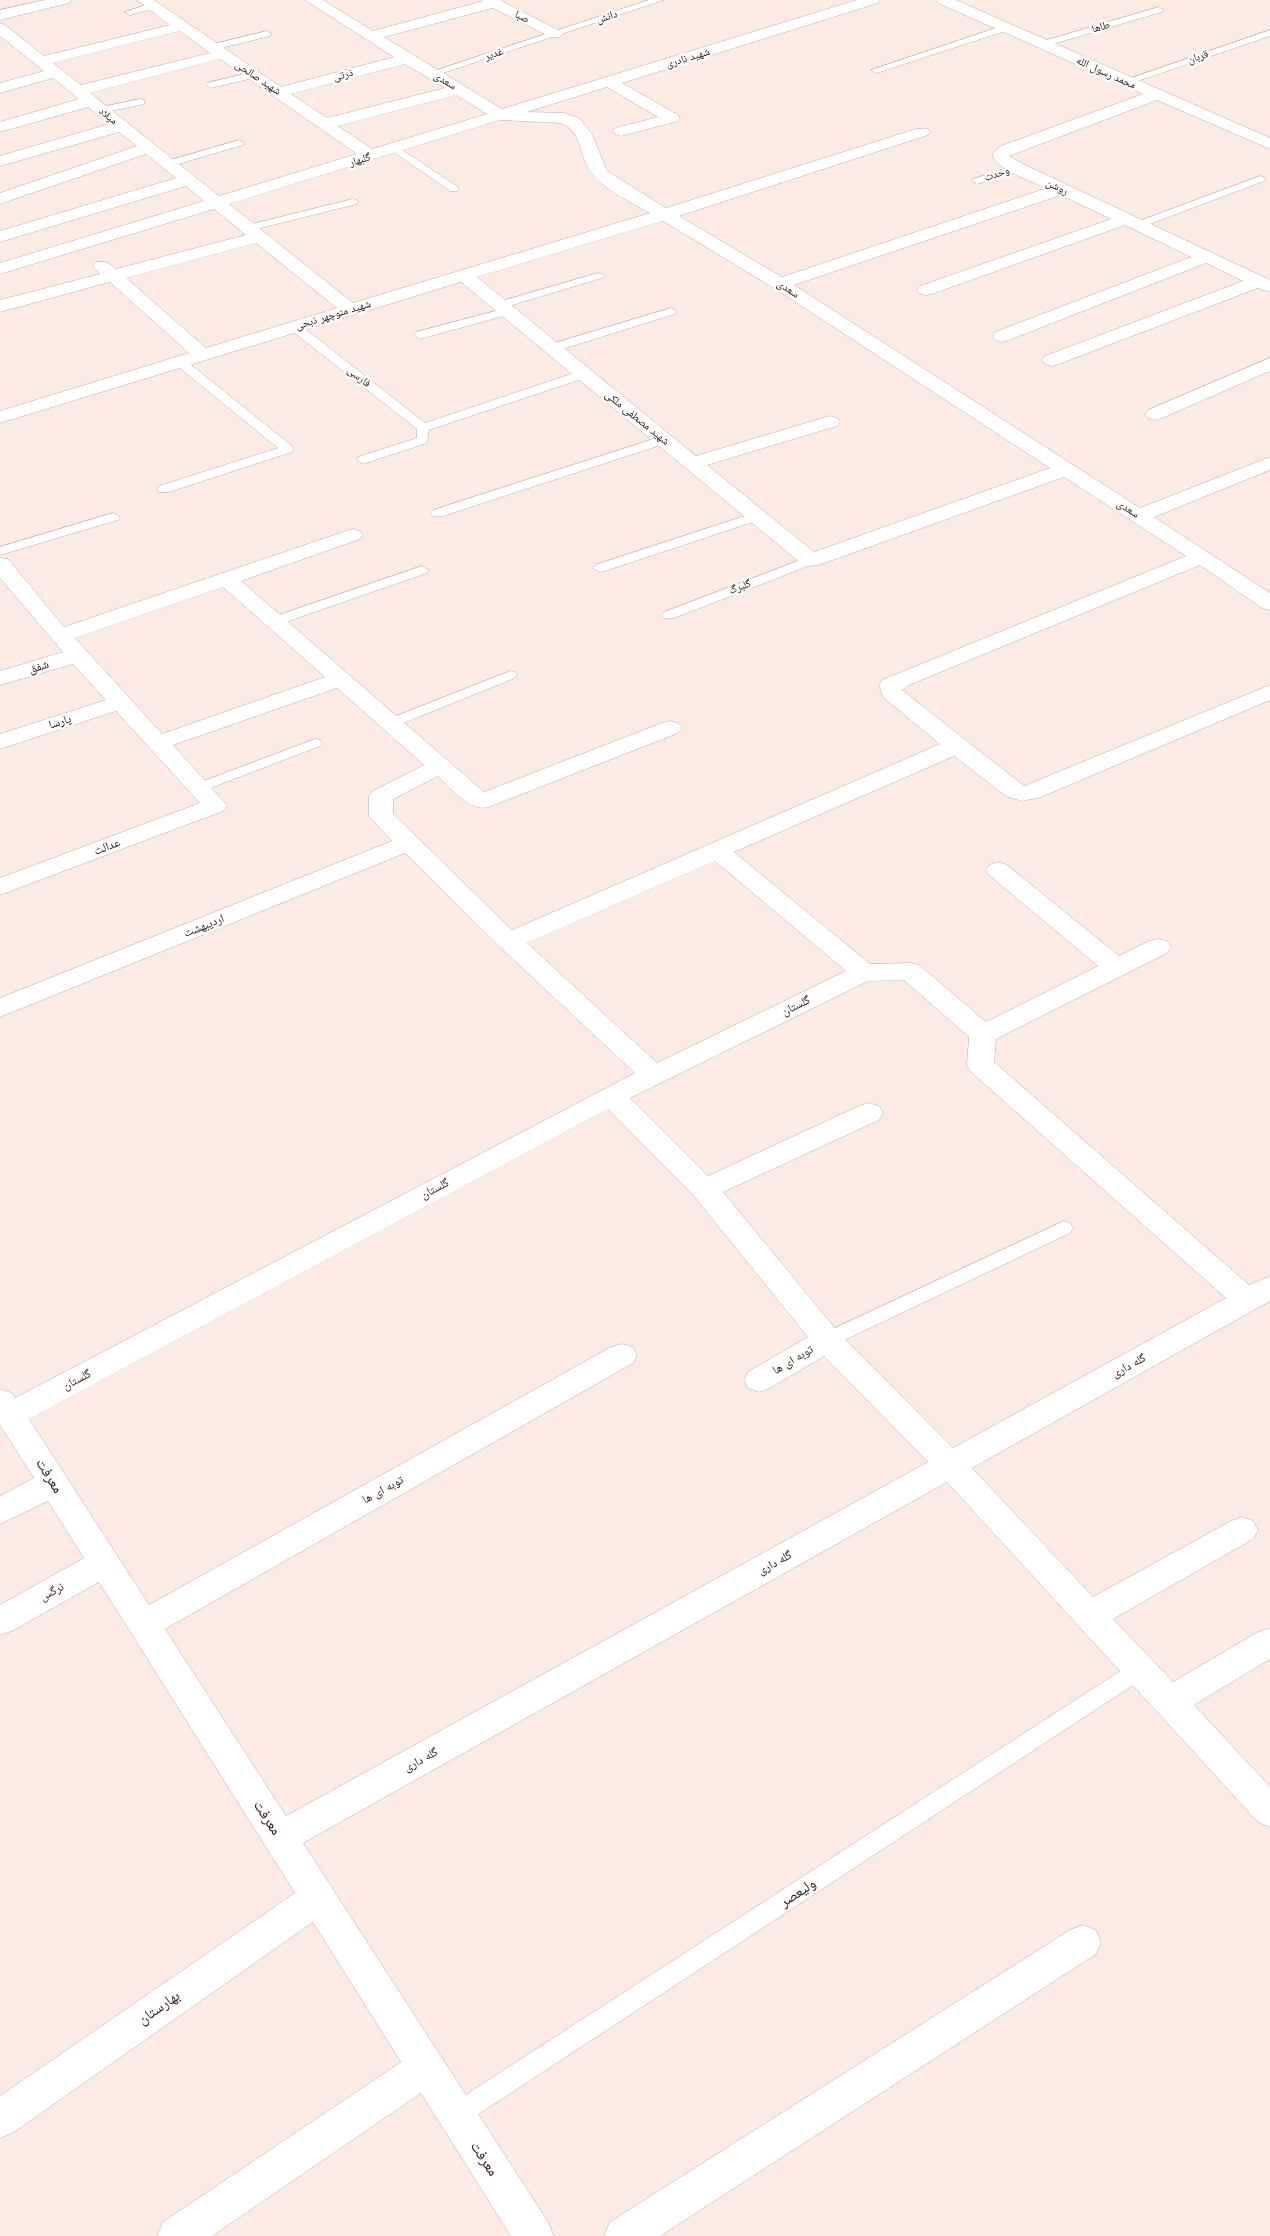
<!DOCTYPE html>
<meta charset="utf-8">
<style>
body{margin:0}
canvas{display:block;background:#fbebe4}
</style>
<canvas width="1270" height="2236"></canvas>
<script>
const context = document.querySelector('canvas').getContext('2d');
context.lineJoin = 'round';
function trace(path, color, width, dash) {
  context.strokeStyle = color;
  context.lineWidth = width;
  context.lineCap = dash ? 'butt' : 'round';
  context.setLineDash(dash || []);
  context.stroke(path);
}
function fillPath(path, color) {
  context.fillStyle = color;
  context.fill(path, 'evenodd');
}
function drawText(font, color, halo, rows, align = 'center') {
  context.font = font + ' "Libre Baskerville","Noto Naskh Arabic",serif';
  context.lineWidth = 5;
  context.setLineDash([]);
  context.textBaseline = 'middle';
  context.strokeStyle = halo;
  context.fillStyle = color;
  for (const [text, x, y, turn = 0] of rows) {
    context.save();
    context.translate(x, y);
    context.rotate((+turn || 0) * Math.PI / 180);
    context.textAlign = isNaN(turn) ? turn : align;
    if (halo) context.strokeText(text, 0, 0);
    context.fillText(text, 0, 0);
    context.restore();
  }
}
const service = new Path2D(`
 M649,0H664L437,75H429L428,73Z
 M152,3L155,4V8L130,15L125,12Z
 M1159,7L1164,10L1162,12L1046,46L1043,47L1038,44L1040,42Z
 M1005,25L1008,26V30L880,72L876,73L871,70Z
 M1270,30V36L1129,84H1121L1120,82Z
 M267,31L272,34L270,36L213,50L208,47L210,45Z
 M253,72L258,75L257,77L211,88L206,85L207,83Z
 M140,99L144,100V104L102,113L97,110L98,108Z
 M239,140L244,143L243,145L168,167L163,164L164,162Z
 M395,145L458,187L459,189L458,191H450L391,150V146Z
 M1017,165L1021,166L1022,168L1021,170L977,184L972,181L973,179Z
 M1260,176L1264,177L1265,179L1264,181L1142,227L1138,228L1132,225L1134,223Z
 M353,199L357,200L358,202L357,204L248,231L242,228L244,226Z
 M598,273L602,274L604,276L602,278L499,309L493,305L495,303Z
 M507,308L513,312L511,314L420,339L414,335L416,332Z
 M671,308L675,310L677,312L675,314L556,351L552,352L546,348L548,345Z
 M295,323L299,324L425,423L580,371H588L590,374L588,377L429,430L427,443L363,464L357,460L358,457L417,438V429L291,330L289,327L291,324Z
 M180,358L184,359L292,446L293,449L292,452L169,492H159L157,489L159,486L278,448L176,365L174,362L176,359Z
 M663,436L667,437L669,440L667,443L443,516H433L431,513L433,510Z
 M757,512L762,513L764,516L762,519L605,571L600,572L593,568L595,565Z
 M113,513L120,517L118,520L0,555V547Z
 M811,556L818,560L816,563L674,618H664L662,615L664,612Z
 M422,566L429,570L427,573L280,624L275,625L268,621L270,618Z
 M510,671L515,672L517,675L515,678L396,726H386L384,723L386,720Z
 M315,739L320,740L322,743L320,746L203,791H193L190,788L193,785Z
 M1064,1221L1070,1223L1073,1228L1070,1233L834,1345L827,1347L820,1345L817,1340L820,1335Z
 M1139,1661L1147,1664L1150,1670L1147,1676L465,2123L456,2127L447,2123L444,2115L447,2107L1131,1664Z`);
const minor = new Path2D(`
 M45,0H71L69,3L0,20V10Z
 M137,0H154L281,87L394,57L305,0H323L373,31L483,1L482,0H500L560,31L563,34L560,37H550L493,8L384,37L502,109L857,0H880L878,3L622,83L678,115L680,118L678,121L621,136L615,134L613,131L615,128L658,117L607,87L527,112L564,113L579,118L592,134L607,171L666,208L916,129H928L930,132L928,135L679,216L782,277L1047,188C1033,182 995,169 992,154L1001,146L1143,94L938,3L936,0H956L1270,138V149L1157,100L1009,156L1023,164L1270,280V292L1258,288L1059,364L1052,366L1045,364L1042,360L1045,356L1243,281L1206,263L1009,340L1002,342L995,340L993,336L995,332L1191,257L1125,225L932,294L926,295L920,294L917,290L920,286L1111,219L1061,195L794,285L1140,508L1270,457V470L1154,517L1270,593V610L1262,608L1200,565L909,685L902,690L1024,786L1270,685V700L1041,797L1022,801L1006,796L954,756L734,852L870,964L910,963L919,965L986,1022L1098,966L989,875L986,870L989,865L998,862L1007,865L1119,956L1149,941L1158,939L1167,941L1171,947L1167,953L996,1039L994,1062L1249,1285L1270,1276V1301L972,1468L1093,1597L1231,1521L1242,1517L1253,1521L1258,1530L1253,1539L1113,1619L1173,1682L1258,1632L1270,1628V1659L1194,1705L1270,1787V1827L1258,1822L947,1482L303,1843L548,2222L554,2236H511L421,2093L212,2236H157L163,2222L401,2062L313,1922L14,2132L0,2138V2096L295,1893L99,1582L12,1631L0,1635V1605L84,1558L48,1501L0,1524V1496L34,1478L0,1425V1389L12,1393L15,1398L635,1073L500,947L405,853L0,1017V998L392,841L369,816V796L373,791L424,765L337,688L173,745L223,801L227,806L223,811L0,895V878L200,803L116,711L0,749V734L106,700L73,664L0,685V671L63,652L0,578V558L8,559L64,627L346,531L353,529L360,531L363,535L360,539L241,581L484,792L662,723L670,721L678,723L682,728L678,733L489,807C469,812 452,789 438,776L393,799V814L512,930L940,744L883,697L879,685L882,680L1186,556L1064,477L819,565L811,566L803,565L461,282L0,423V411L189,353L110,282L0,312V300L100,274L93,266L96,262C105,260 109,263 116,269L246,235L214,209L0,274V263L204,201L186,186L0,242V231L176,178L146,154L0,204V193L137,146L119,132L0,166V156L109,124L88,107L0,132V122L79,99L53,78L0,93V83L44,71L0,36V23L5,25L44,56L170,25ZM180,31L210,53L81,85L53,63ZM220,59L357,154L219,196L90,93ZM405,64L445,88L327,118L291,94ZM456,95L487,114L372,149L338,126ZM500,120L561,123C581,131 579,151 588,168C601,189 629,201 650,213L353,303L229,204ZM663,221L774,288L1050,468L814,552L707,465L837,426L840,422L837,418L830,416L823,418L696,456L477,277ZM256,243L337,308L206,348L126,278ZM223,587L325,677L162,734L75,638ZM715,861L846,971L657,1063L527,943ZM904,980L969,1037L967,1065L970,1071L1226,1298L953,1448L838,1332L723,1192L879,1120L883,1113L879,1106L869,1103L859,1106L708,1176L630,1098L868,981ZM608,1109L694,1196L808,1337L748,1372L744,1380L748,1388L759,1392L770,1388L824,1356L928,1462L286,1816L165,1629L633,1363L637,1355L633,1347L622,1344L611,1347L149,1605L29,1419Z
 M1270,358V371L1162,418L1155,420L1148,418L1145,414L1148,410Z
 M1083,1925L1096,1930L1101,1942L1096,1954L660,2236H604L610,2222L1070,1930Z`);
trace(service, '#bcada6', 1);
trace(minor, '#bcada6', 1);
fillPath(service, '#fff');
fillPath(minor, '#fff');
drawText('11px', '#26201e', '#fefbfa', [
 ["صبا",522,17,27],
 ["دانش",607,17,-18],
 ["طاها",1101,27,-17],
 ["غدیر",494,54,-18],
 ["قربان",1198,57,-19],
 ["شهید نادری",688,58,-17],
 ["محمد رسول الله",1106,73,24],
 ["ذرتی",343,75,-15],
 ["شهید صالحی",258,78,34],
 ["سعدی",445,81,31],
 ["میلاد",108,116,39],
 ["گلبهار",360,160,-17],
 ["وحدت",997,174,-18],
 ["روشن",1057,187,25],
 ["سعدی",788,289,33],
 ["شهید منوچهر ذبحی",333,315,-17],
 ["فارسی",359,377,38],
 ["شهید مصطفی ملکی",637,418,39],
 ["سعدی",1128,509,33],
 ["گلبرگ",740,587,-21]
]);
drawText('12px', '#26201e', '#fefbfa', [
 ["شفق",39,667,-17],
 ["پارسا",60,722,-18],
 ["عدالت",107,847,-21],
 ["اردیبهشت",204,926,-22],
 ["گلستان",796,1006,-26],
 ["گلستان",435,1189,-28],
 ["توبه ای ها",793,1360,-31],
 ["گله داری",1129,1366,-29],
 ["گلستان",77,1380,-28],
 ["توبه ای ها",383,1490,-29],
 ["گله داری",775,1563,-29],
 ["نرگس",52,1592,-29],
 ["گله داری",421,1760,-29]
]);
drawText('15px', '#26201e', '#fefbfa', [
 ["معرفت",49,1476,58],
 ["معرفت",267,1818,57],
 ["ولیعصر",798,1893,-33],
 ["بهارستان",159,2008,-35],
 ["معرفت",484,2159,57]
]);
</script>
